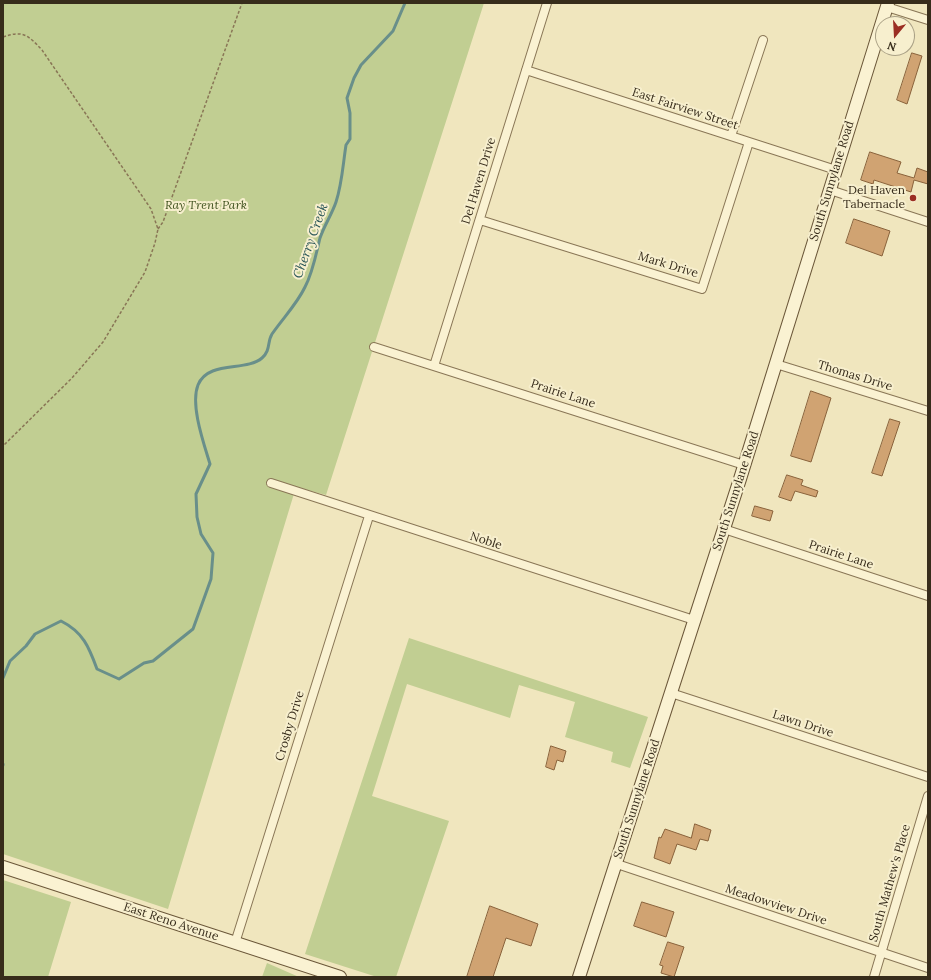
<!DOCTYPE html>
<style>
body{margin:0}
#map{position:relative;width:931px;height:980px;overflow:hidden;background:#f0e6be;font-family:Lora,serif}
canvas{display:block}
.frame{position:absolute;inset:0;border:4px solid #372c1b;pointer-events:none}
.north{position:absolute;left:875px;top:16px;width:40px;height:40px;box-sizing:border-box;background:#f7efce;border:1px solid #aaa186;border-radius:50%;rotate:198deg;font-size:11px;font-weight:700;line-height:16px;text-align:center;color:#372c1b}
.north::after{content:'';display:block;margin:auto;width:14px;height:18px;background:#9b2e23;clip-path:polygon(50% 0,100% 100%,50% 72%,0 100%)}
</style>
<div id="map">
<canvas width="931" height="980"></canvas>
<div class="frame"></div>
<div class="north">N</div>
</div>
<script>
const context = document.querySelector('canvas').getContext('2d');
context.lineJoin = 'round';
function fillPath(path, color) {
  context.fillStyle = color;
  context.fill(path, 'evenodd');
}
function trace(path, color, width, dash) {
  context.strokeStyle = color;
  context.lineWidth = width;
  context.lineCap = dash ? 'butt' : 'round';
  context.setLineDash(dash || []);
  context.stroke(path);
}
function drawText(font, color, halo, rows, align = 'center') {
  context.font = font + ' Lora,serif';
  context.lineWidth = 4;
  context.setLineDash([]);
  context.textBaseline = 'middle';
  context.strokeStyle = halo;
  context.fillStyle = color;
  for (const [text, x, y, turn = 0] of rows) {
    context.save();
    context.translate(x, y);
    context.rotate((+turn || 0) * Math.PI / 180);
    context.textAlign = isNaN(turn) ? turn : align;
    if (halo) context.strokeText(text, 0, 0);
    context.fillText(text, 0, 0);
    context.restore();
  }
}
fillPath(new Path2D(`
 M3,3H484L326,495L296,487L168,909L3,854Z
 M409,638L648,717L630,768L611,762L613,752L565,737L575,702L519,685L510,718L407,684L372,796L449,821L396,977H377L305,954Z
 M3,880L71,902L48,977H3Z
 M267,963L299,977H262Z`), '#c1ce92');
trace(new Path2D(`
 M3,678L10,661L26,646L35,634L61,621C83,632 89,647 97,669L119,679L144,663L153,661L193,629L211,579L213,553L201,534L197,517L196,494L210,464C204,444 190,405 198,385C208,360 246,372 262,358C271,350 267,342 272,334C283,318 297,304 305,287C313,272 316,254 320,238C324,226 332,214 336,202C342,184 343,164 346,145L350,139V113L347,98L354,78L361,65L393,31L405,3
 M3,764V765`), '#698f8a', 3);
const building = new Path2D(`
 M912,53L922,56L907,104L897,100Z
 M870,152L901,162L897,173L914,178L917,168L928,172V184L914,180L911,192L874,180L873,184L861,180Z
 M854,219L890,231L882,256L846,243Z
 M811,391L831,398L811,462L791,456Z
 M890,419L900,422L882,476L872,473Z
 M787,475L803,480L801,485L818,491L816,497L795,491L791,501L779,497Z
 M755,506L773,511L770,521L752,516Z
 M551,746L566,751L563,762L557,760L554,770L546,767Z
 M695,824L711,830L708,841L700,839L696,850L677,844L670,864L654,858L659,837L661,838L665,829L691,838Z
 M642,902L674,912L666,937L634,926Z
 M490,906L538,924L531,946L506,938L493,977H467Z
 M668,942L684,947L674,977L661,973L663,966L660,965Z`);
fillPath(building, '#d0a372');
trace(building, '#89623b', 1);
const street = new Path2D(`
 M887,7L928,20
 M526,70L836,170
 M731,136L763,40
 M830,190L928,222
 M480,220L702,289L749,142
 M374,347L744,465
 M776,364L928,411
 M434,366L547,3
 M271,483L694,620
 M724,529L928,596
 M671,693L928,777
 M617,864L928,968
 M235,943L369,516
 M874,977L928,796`);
const secondary = new Path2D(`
 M3,867L340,977
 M579,977L740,479L888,3`);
trace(street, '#897656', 10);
trace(secondary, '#6b5739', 14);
trace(new Path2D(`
 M3,37C23,30 28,35 42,50L151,209L158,229L155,243L145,272L103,342L72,378L3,446
 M158,229L163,222L242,3`), '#897656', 1.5, [3, 2]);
trace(street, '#faf2d2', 8);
trace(secondary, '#faf2d2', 12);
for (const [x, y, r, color] of [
 [913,198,4,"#9b2e23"]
]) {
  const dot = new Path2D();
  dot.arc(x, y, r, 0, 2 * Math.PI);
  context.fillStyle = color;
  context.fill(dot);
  trace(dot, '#f7efce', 1.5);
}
drawText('12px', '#372c1b', '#f7efce', [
 ["East Fairview Street",685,109,18],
 ["Del Haven Drive",479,181,-73],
 ["South Sunnylane Road",832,181,-73],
 ["Mark Drive",668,265,17],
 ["Thomas Drive",855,376,17],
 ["Prairie Lane",563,394,18],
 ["South Sunnylane Road",736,491,-72],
 ["Noble",486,541,18],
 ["Prairie Lane",841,555,18],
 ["Lawn Drive",803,724,18],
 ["Crosby Drive",290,726,-73],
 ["South Sunnylane Road",637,799,-72],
 ["South Mathew's Place",890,883,-74],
 ["Meadowview Drive",776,905,18],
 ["East Reno Avenue",171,922,18]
]);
drawText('12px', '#372c1b', '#f7efce', [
 ["Del Haven",905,191],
 ["Tabernacle",905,205]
], 'right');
drawText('italic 12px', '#435521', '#f7efce', [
 ["Ray Trent Park",206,206]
]);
drawText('italic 13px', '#2a5658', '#f7efce', [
 ["Cherry Creek",311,241,-70]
]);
</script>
